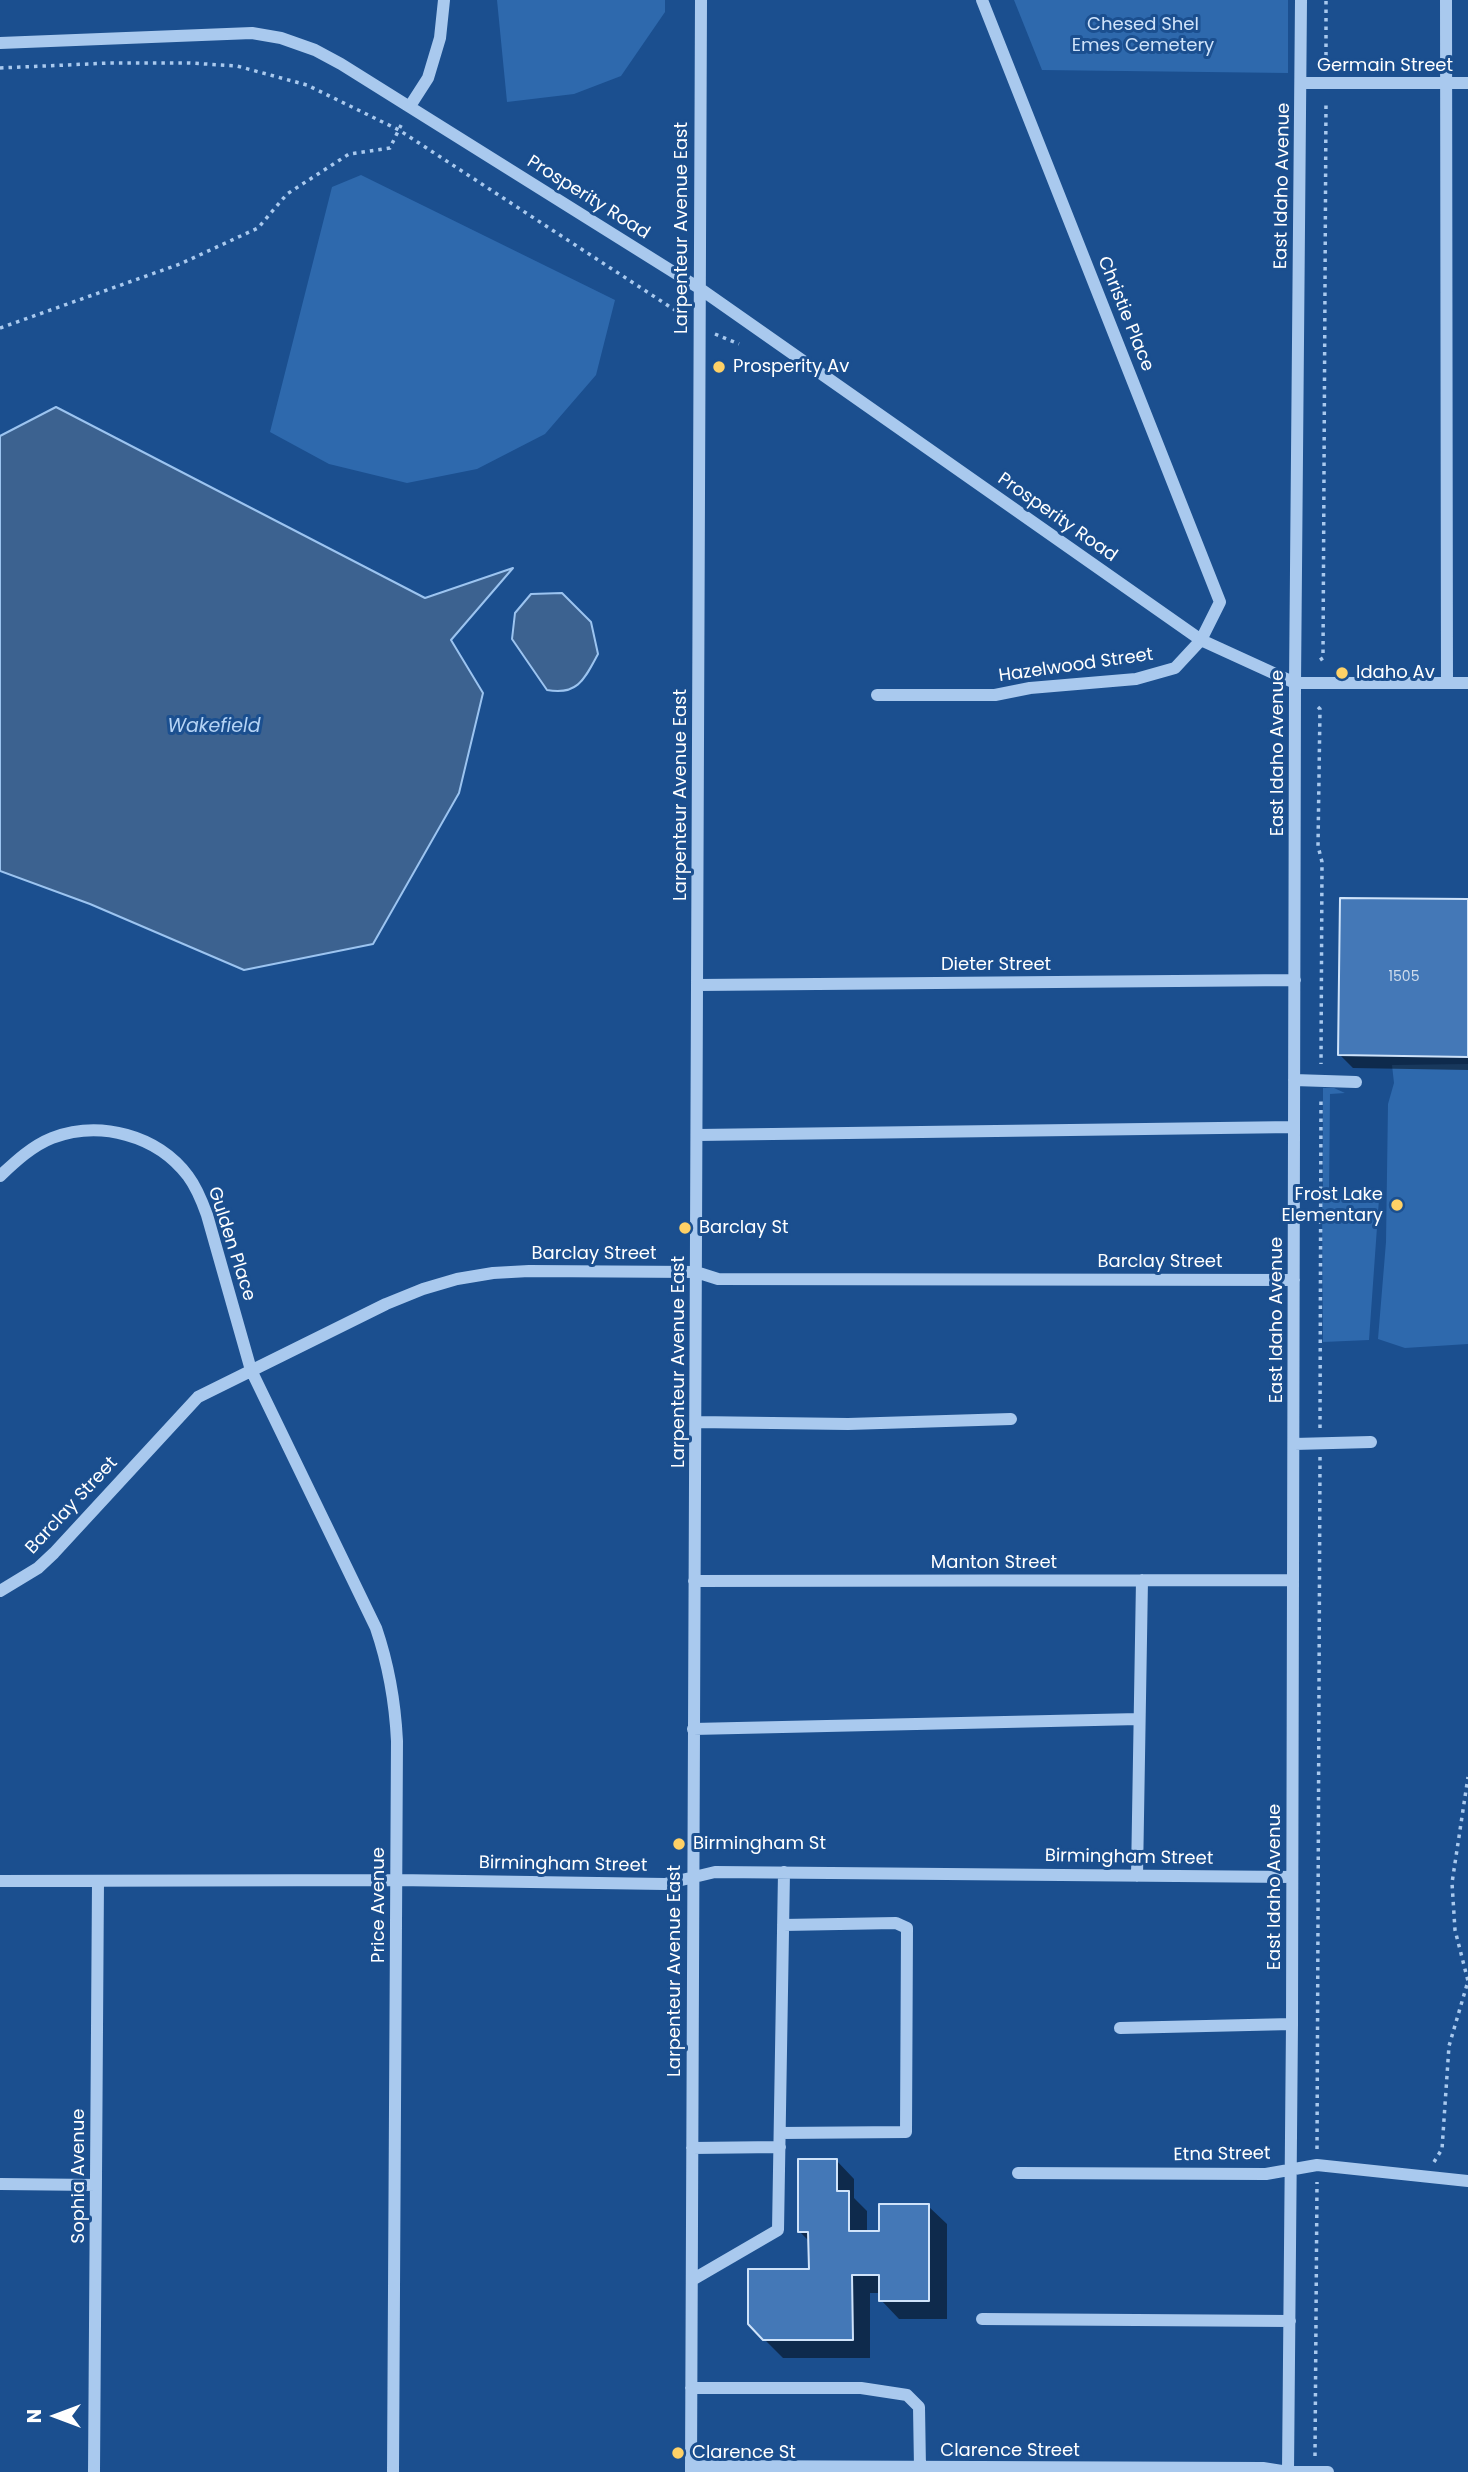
<!DOCTYPE html>
<style>
body{margin:0}
#map{position:relative;width:1468px;height:2472px;overflow:hidden;background:#1b4f8f;font-family:Poppins,sans-serif}
canvas{display:block}
.north{position:absolute;left:21px;top:2381px;width:70px;height:70px;-webkit-text-stroke:5px #1b4f8f;paint-order:stroke;rotate:270deg;font-size:19px;font-weight:700;line-height:28px;text-align:center;color:#fff}
.north::after{content:'';display:block;margin:auto;width:24px;height:32px;background:#fff;clip-path:polygon(50% 0,100% 100%,50% 72%,0 100%)}
</style>
<div id="map">
<canvas width="1468" height="2472"></canvas>
<div class="north">N</div>
</div>
<script>
const context = document.querySelector('canvas').getContext('2d');
context.lineJoin = 'round';
function fillPath(path, color) {
  context.fillStyle = color;
  context.fill(path, 'evenodd');
}
function trace(path, color, width, dash) {
  context.strokeStyle = color;
  context.lineWidth = width;
  context.lineCap = dash ? 'butt' : 'round';
  context.setLineDash(dash || []);
  context.stroke(path);
}
function drawText(font, color, halo, rows, align = 'center') {
  context.font = font + ' Poppins,sans-serif';
  context.lineWidth = 6;
  context.setLineDash([]);
  context.textBaseline = 'middle';
  context.strokeStyle = halo;
  context.fillStyle = color;
  for (const [text, x, y, turn = 0] of rows) {
    context.save();
    context.translate(x, y);
    context.rotate((+turn || 0) * Math.PI / 180);
    context.textAlign = isNaN(turn) ? turn : align;
    if (halo) context.strokeText(text, 0, 0);
    context.fillText(text, 0, 0);
    context.restore();
  }
}
fillPath(new Path2D(`
 M497,0H665V12L621,76L574,94L507,102Z
 M1014,0H1288V73L1042,70Z
 M361,175L615,300L596,375L545,434L477,469L407,483L329,464L270,432L332,187Z
 M1468,1064V1344L1405,1348L1378,1339L1386,1242L1388,1104L1394,1083L1392,1065Z
 M1323,1088H1334L1345,1093L1330,1094L1329,1192H1323Z
 M1322,1199H1379L1369,1340L1323,1342Z`), '#2e69ad');
const water = new Path2D(`
 M56,407L425,598L513,568L451,640L483,693L459,793L373,944L244,970L90,904L0,871V436Z
 M562,593L591,622L598,654C585,678 578,696 547,690L512,639L515,613L531,594Z`);
fillPath(water, '#3c6290');
trace(water, '#9cc4f0', 2);
fillPath(new Path2D(`
 M1468,901V1070L1353,1068L1340,1055Z
 M836,2160L854,2179V2198L867,2211V2233H881L928,2206L947,2224V2319H899L881,2300V2293H870V2358H783L764,2339L811,2271L810,2242L800,2232Z`), '#0007');
const building = new Path2D(`
 M1340,898L1468,899V1057L1338,1055Z
 M798,2159H837V2191H849V2231H879V2204H929V2301H879V2275H852L853,2340H763L748,2324V2269H809L808,2232H798Z`);
fillPath(building, '#4478b7');
trace(building, '#cfe3fa', 2);
trace(new Path2D(`
 M1326,64V0
 M0,68L110,63H190L237,66L307,85L399,130L684,316
 M0,328L180,264L258,228L287,194L349,154L390,148L403,121
 M715,334L739,344
 M1320,660L1323,658L1326,102
 M1318,707L1320,709L1318,846L1322,862L1321,1064
 M1320,1428L1321,1097
 M1317,2149L1320,1457
 M1434,2162L1442,2149L1449,2046L1468,1981L1455,1930L1452,1883L1468,1777
 M1315,2456L1317,2182`), '#a9c9ee', 3.5, [3.5, 5]);
trace(new Path2D(`
 M1446,0L1447,683
 M0,43L252,33L281,38L315,50L341,64L699,288L1201,640L1295,683H1468
 M1301,83H1468
 M410,106L428,78L440,38L444,0
 M877,695H995L1030,688L1136,679L1175,668L1201,640L1220,602L982,0
 M698,985L1295,980
 M1294,1080L1356,1082
 M698,1135L1294,1127
 M0,1176C16,1161 32,1146 52,1138C100,1120 157,1135 188,1176C197,1188 202,1201 207,1215L251,1370L376,1628C389,1666 395,1701 397,1741L393,2472
 M696,1422L848,1424L1011,1419
 M1294,1444L1371,1442
 M694,1581L1293,1580
 M0,1591L38,1568L54,1553L198,1397L386,1304L423,1289L457,1279L493,1273L529,1271L696,1272L718,1279L1294,1280
 M693,1729L1139,1719
 M1137,1876L1142,1580
 M0,1881L396,1880L665,1884L715,1872L1292,1877
 M1120,2028L1292,2024
 M780,2133L906,2132L907,1928L896,1923L783,1925
 M692,2148L780,2147
 M1018,2173L1266,2174L1317,2165L1468,2181
 M0,2184L96,2185
 M692,2280L778,2230L784,1872
 M982,2319L1290,2321
 M691,2388H861L907,2395L919,2407L920,2468
 M691,2466L1263,2468L1288,2472H1328
 M94,2472L98,1881
 M691,2472L701,0
 M1288,2472L1292,2024L1295,683L1301,0`), '#a9c9ee', 12);
for (const [x, y, r, color] of [
 [719,367,7,"#ffd166"],
 [1342,673,7,"#ffd166"],
 [1397,1205,7,"#ffd166"],
 [685,1228,7,"#ffd166"],
 [679,1844,7,"#ffd166"],
 [678,2453,7,"#ffd166"]
]) {
  const dot = new Path2D();
  dot.arc(x, y, r, 0, 2 * Math.PI);
  context.fillStyle = color;
  context.fill(dot);
  trace(dot, '#1b4f8f', 2.5);
}
drawText('14px', '#d0dded', null, [
 ["1505",1404,977]
]);
drawText('18px', '#cfe3fa', '#1b4f8f', [
 ["Chesed Shel",1143,25],
 ["Emes Cemetery",1143,46]
]);
drawText('18px', '#fff', '#1b4f8f', [
 ["Germain Street",1385,66],
 ["East Idaho Avenue",1283,186,-89],
 ["Prosperity Road",588,198,32],
 ["Larpenteur Avenue East",682,228,-90],
 ["Christie Place",1125,314,68],
 ["Prosperity Road",1057,518,35],
 ["Hazelwood Street",1076,666,-8],
 ["East Idaho Avenue",1278,753,-90],
 ["Larpenteur Avenue East",681,795,-90],
 ["Dieter Street",996,965],
 ["Gulden Place",231,1244,72],
 ["Barclay Street",594,1254],
 ["Barclay Street",1160,1262],
 ["East Idaho Avenue",1277,1320,-90],
 ["Larpenteur Avenue East",679,1362,-90],
 ["Barclay Street",72,1506,-47],
 ["Manton Street",994,1563],
 ["Birmingham Street",1129,1858,1],
 ["Birmingham Street",563,1865,1],
 ["East Idaho Avenue",1275,1887,-90],
 ["Price Avenue",379,1905,-90],
 ["Larpenteur Avenue East",675,1971,-90],
 ["Etna Street",1222,2155,-1],
 ["Sophia Avenue",79,2176,-90],
 ["Clarence Street",1010,2451]
]);
drawText('18px', '#fff', '#1b4f8f', [
 ["Prosperity Av",733,367],
 ["Idaho Av",1356,673],
 ["Frost Lake",1383,1195,"right"],
 ["Elementary",1383,1216,"right"],
 ["Barclay St",699,1228],
 ["Birmingham St",693,1844],
 ["Clarence St",692,2453]
], 'left');
drawText('italic 19px', '#b5d3f5', '#1b4f8f', [
 ["Wakefield",214,727]
]);
</script>
